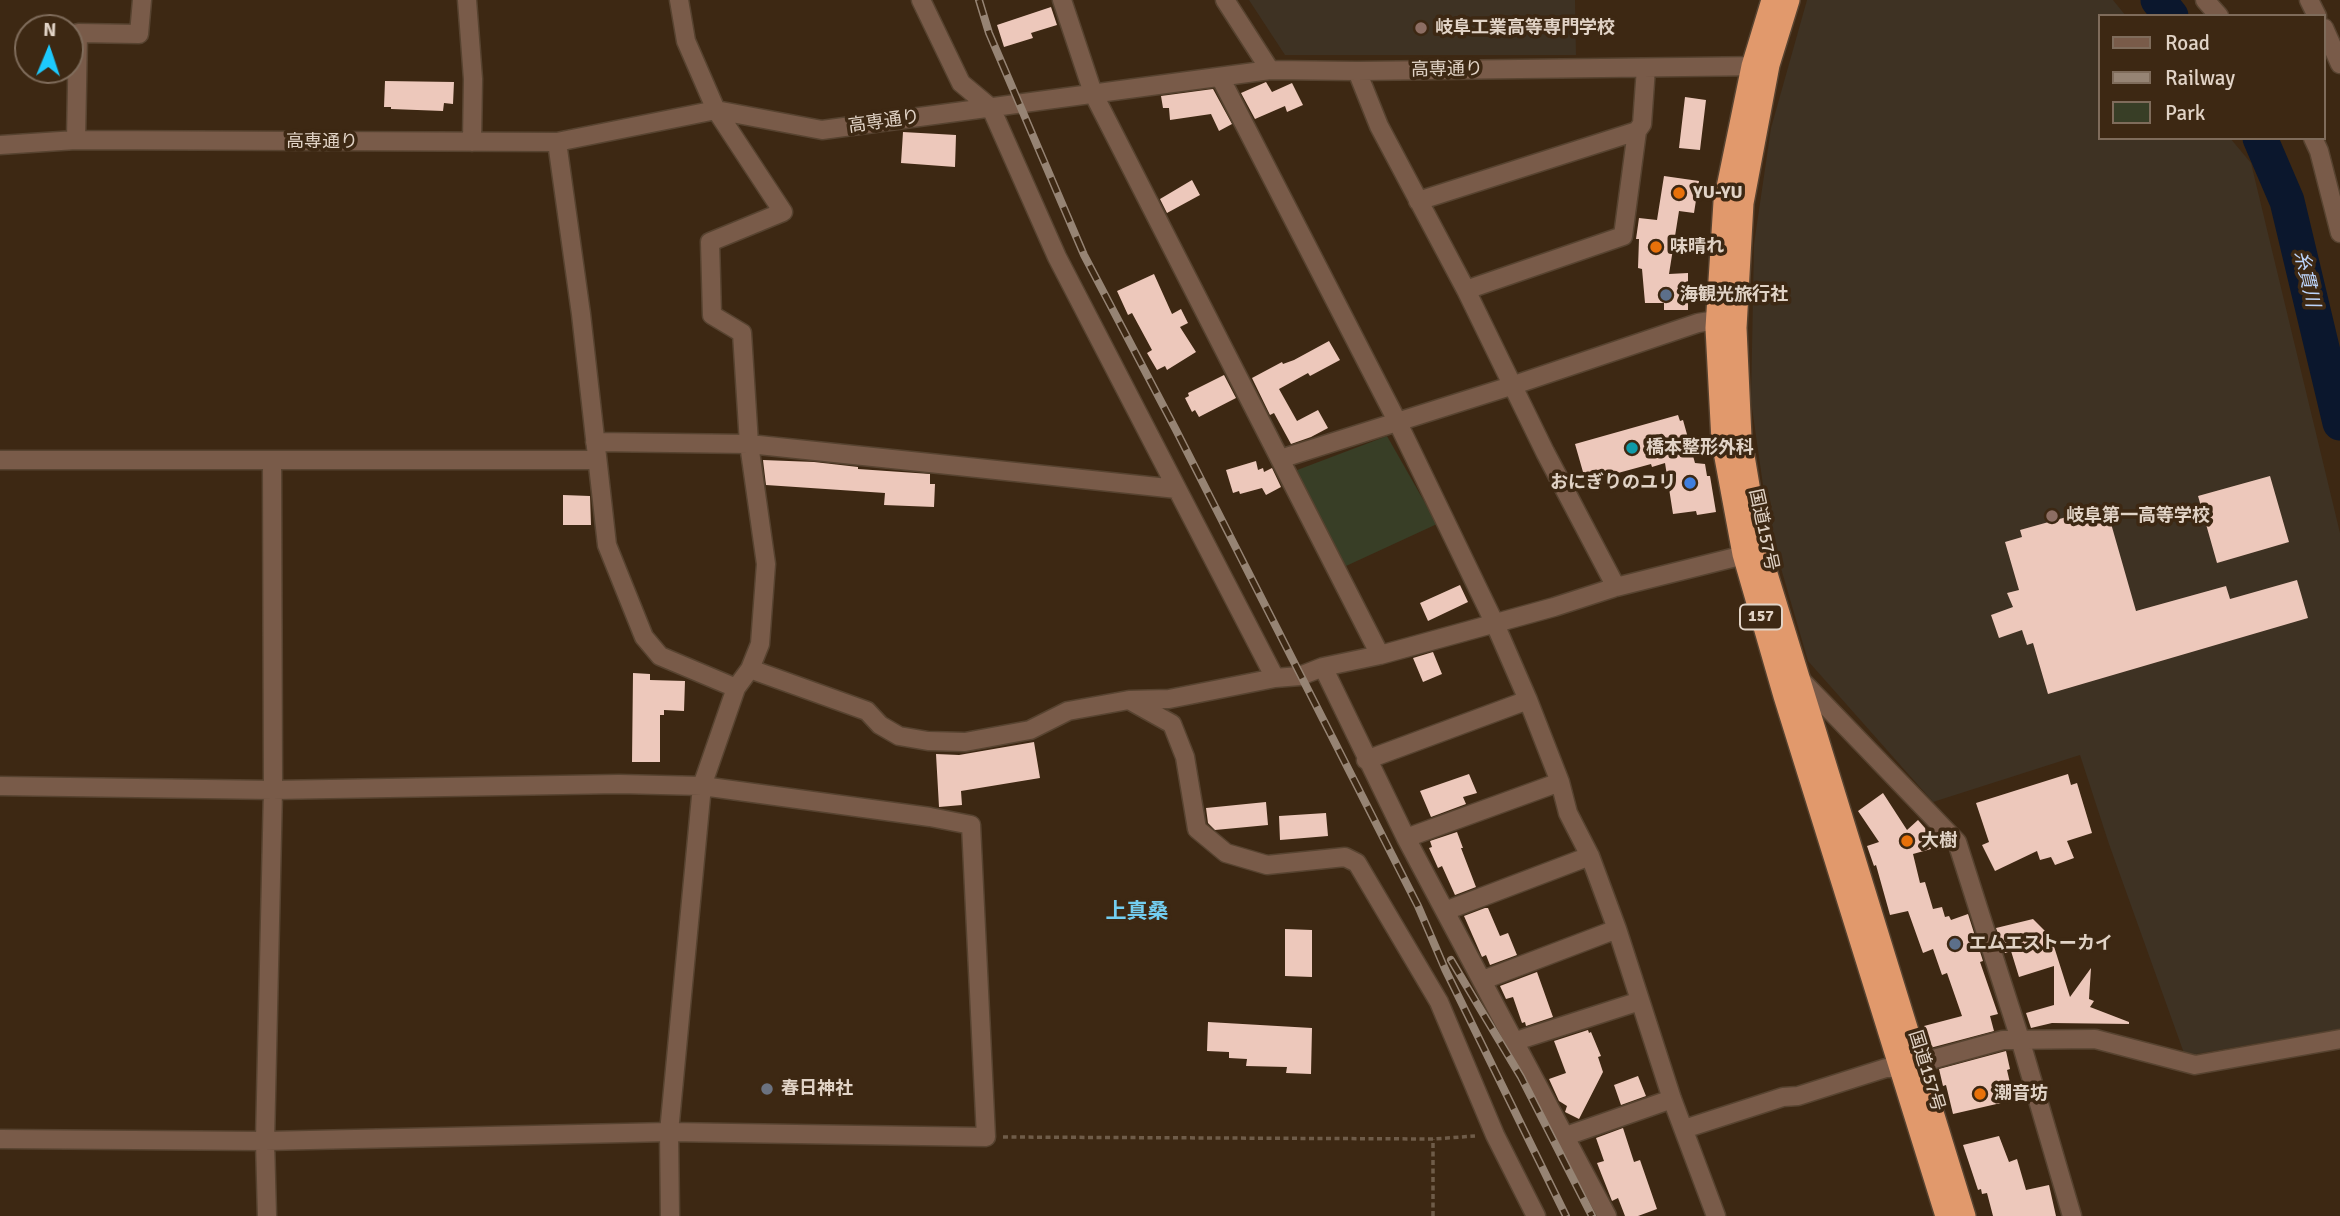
<!DOCTYPE html>
<meta charset="utf-8">
<style>
body{margin:0}
#map{position:relative;width:2340px;height:1216px;overflow:hidden;background:#3d2813;font-family:Signika,sans-serif}
canvas{display:block}
.legend{position:absolute;left:2098px;top:14px;width:228px;height:126px;box-sizing:border-box;background:#3d2813;border:2px solid #7f6c5b;margin:0;padding:9px 12px;list-style:none;font-size:21px;color:#e1d3c6}
.legend li{display:flex;align-items:center;gap:14px;height:35px}
.legend b{width:35px;border:2px solid #7f6c5b}
.north{position:absolute;left:14px;top:14px;width:70px;height:70px;box-sizing:border-box;background:#3d2813;border:2px solid #7f6c5b;border-radius:50%;rotate:2deg;font-size:19px;font-weight:700;line-height:28px;text-align:center;color:#e1d3c6}
.north::after{content:'';display:block;margin:auto;width:24px;height:32px;background:#1dc9fd;clip-path:polygon(50% 0,100% 100%,50% 72%,0 100%)}
</style>
<div id="map">
<canvas width="2340" height="1216"></canvas>
<ul class="legend">
<li><b style="height:9px;background:#795b49"></b>Road</li>
<li><b style="height:9px;background:#968474"></b>Railway</li>
<li><b style="height:19px;background:#383e26"></b>Park</li>
</ul>
<div class="north">N</div>
</div>
<script>
const context = document.querySelector('canvas').getContext('2d');
context.lineJoin = 'round';
function fillPath(path, color) {
  context.fillStyle = color;
  context.fill(path, 'evenodd');
}
function trace(path, color, width, dash) {
  context.strokeStyle = color;
  context.lineWidth = width;
  context.lineCap = dash ? 'butt' : 'round';
  context.setLineDash(dash || []);
  context.stroke(path);
}
function drawText(font, color, halo, rows, align = 'center') {
  context.font = font + ' Signika,"Noto Sans JP",sans-serif';
  context.lineWidth = 7;
  context.setLineDash([]);
  context.textBaseline = 'middle';
  context.strokeStyle = halo;
  context.fillStyle = color;
  for (const [text, x, y, turn = 0] of rows) {
    context.save();
    context.translate(x, y);
    context.rotate((+turn || 0) * Math.PI / 180);
    context.textAlign = isNaN(turn) ? turn : align;
    if (halo) context.strokeText(text, 0, 0);
    context.fillText(text, 0, 0);
    context.restore();
  }
}
fillPath(new Path2D(`
 M1249,0H1575L1576,55H1285Z
 M1807,0H2113L2126,16H2100V138H2230L2251,163L2340,533V1029L2185,1056L2109,844L2080,755L1933,802L1808,661L1778,558L1765,499L1751,401L1754,244L1771,128Z`), '#3e3223');
fillPath(new Path2D(`
 M1387,436L1437,524L1346,566L1292,472Z`), '#383e26');
trace(new Path2D(`
 M2158,0L2171,16
 M2260,138L2287,201L2340,423`), '#0b172d', 35);
fillPath(new Path2D(`
 M1051,7L1057,25L1031,33L1033,38L1004,47L997,25Z
 M385,81L454,82L453,104L444,103L443,111L391,109V107H384Z
 M1266,82L1272,92L1292,83L1303,105L1287,112L1285,106L1255,119L1241,93Z
 M1213,89L1232,124L1219,131L1211,114L1170,120L1169,108H1163L1161,96Z
 M1685,97L1706,100L1700,150L1679,148Z
 M903,132L956,135L955,167L901,163Z
 M1664,176L1699,181L1694,213L1679,211L1669,274L1688,273V310H1664V303H1645L1642,269L1638,268L1639,239H1636L1639,218L1657,220Z
 M1192,180L1200,195L1167,213L1160,199Z
 M1154,274L1172,314L1181,309L1188,323L1180,327L1196,352L1167,370L1165,366L1157,370L1147,353L1152,350L1132,313L1128,315L1117,291Z
 M1329,341L1340,360L1310,376L1308,373L1279,389L1297,421L1318,410L1328,428L1311,437L1291,444L1274,413L1270,415L1252,378L1282,362L1283,364L1294,360Z
 M1224,375L1236,398L1199,417L1195,410L1192,412L1185,398L1189,396L1188,393Z
 M1678,415L1680,421L1683,420L1695,463L1705,464L1707,476H1710L1716,512L1697,515L1696,511L1673,514L1665,463L1652,467L1651,464L1618,473L1620,477L1587,486L1575,444Z
 M763,460L814,462L858,467V469L930,474V484H935L934,507L884,505L885,493L766,485Z
 M1256,461L1258,470L1263,468L1264,472L1272,468L1281,487L1266,495L1262,488L1240,494L1239,491L1233,493L1226,470Z
 M2270,476L2289,542L2217,563L2198,496Z
 M563,495L590,496L591,525H563Z
 M2088,511L2091,518L2108,513L2136,611L2226,586L2230,599L2297,580L2308,618L2048,694L2033,643L2027,645L2022,630L1999,638L1991,615L2013,607L2007,593L2019,590L2005,542L2022,537L2020,530Z
 M1460,585L1468,602L1428,621L1420,603Z
 M1433,652L1442,674L1423,682L1413,658Z
 M633,673L650,674V680L685,681L684,711L664,710V715H660V762H632Z
 M1034,742L1040,778L961,791L962,805L939,807L936,754L959,755Z
 M1469,774L1477,793L1463,797L1466,804L1431,817L1420,791Z
 M2068,774L2071,785L2077,783L2092,833L2067,841L2074,858L2055,865L2051,857L2040,860L2037,851L1995,871L1982,845L1989,842L1976,803Z
 M1883,793L1907,830L1918,820L1925,828L1931,849L1913,854L1920,883L1925,882L1933,909L1942,907L1945,917L1949,916L1951,920L1968,914L1983,961L1980,962L1998,1014L1990,1016L1994,1031L1930,1048L1924,1026L1962,1016L1947,973L1942,975L1933,949L1923,953L1908,911L1890,915L1876,865L1874,866L1867,846L1879,842L1858,811Z
 M1266,802L1268,825L1215,830L1208,823L1206,808Z
 M1326,813L1328,836L1280,840L1279,816Z
 M1457,832L1463,848H1461L1476,887L1455,895L1442,866L1438,868L1429,848L1432,847L1430,841Z
 M1485,908H1488L1500,936L1508,933L1517,955L1490,965L1486,955L1482,957L1464,916Z
 M2033,919L2051,937L2070,997L2091,968L2089,999L2094,1001L2090,1007L2129,1022V1024L2052,1023L2031,1028L2026,1013L2054,1005V966L2019,977L2011,951L2005,953L1996,928Z
 M1285,929L1312,930V977L1285,976Z
 M1537,972L1553,1017L1526,1026L1525,1022L1522,1023L1513,997L1506,999L1500,986Z
 M1208,1022L1312,1028L1311,1074L1286,1073L1287,1067L1246,1066L1247,1059L1229,1058V1052L1207,1051Z
 M1588,1030L1589,1033L1591,1032L1601,1056L1598,1057L1603,1072L1579,1119L1565,1112L1567,1106L1559,1101L1549,1079L1566,1073L1554,1041Z
 M2006,1051L2010,1069L2007,1070L2014,1100L1953,1114L1946,1085L1943,1086L1939,1069Z
 M1638,1076L1646,1096L1621,1105L1614,1085Z
 M1623,1128L1634,1162L1640,1160L1657,1209L1638,1216H1625L1618,1198L1612,1201L1597,1163L1604,1161L1596,1138Z
 M1999,1136L2009,1162L2017,1159L2026,1190L2049,1185L2056,1216H1993L1987,1193L1982,1194L1981,1189L1978,1190L1963,1145Z`), '#edc8bb');
const street = new Path2D(`
 M467,0L473,79L472,142
 M921,0L961,83L991,108L1057,257L1275,678
 M1062,0L1093,93L1380,655
 M1225,0L1270,70
 M2205,0L2219,16
 M2309,0L2317,16
 M2324,28L2340,64
 M1357,71L1379,126L1466,290L1545,452L1616,587
 M1220,77L1397,421L1495,624L1528,700L1560,782L1568,813L1590,856L1617,929L1672,1099L1716,1216
 M2313,138L2319,151L2340,233
 M76,140L78,33L139,34L142,0
 M557,142L581,314L607,545L644,637L660,656L736,688
 M0,145L76,140L557,142L716,110L822,130L1270,70L1357,71L1765,66
 M1418,201L1637,131L1642,124L1646,68
 M1466,290L1623,236L1637,131
 M595,442L749,444L1177,489
 M1280,459L1514,385L1698,323L1716,320
 M0,460H597
 M1323,667L1406,838L1607,1216
 M750,669L867,711L880,725L899,736L928,741L965,742L1030,730L1068,711L1129,700L1169,699L1275,678L1300,676L1323,667L1380,655L1554,607L1616,587L1756,552
 M1801,680L1957,842L2020,1039L2072,1216
 M1129,700L1172,724L1185,757L1197,829L1226,853L1267,865L1345,857L1357,863L1439,1002L1495,1135L1536,1216
 M1366,760L1528,700
 M0,786L273,790L619,784L702,786L930,817L971,825L986,1137L669,1132L265,1141L0,1139
 M1406,838L1560,782
 M1445,911L1590,856
 M1483,980L1617,929
 M1516,1041L1640,1001
 M1684,1129L1783,1097L1798,1096L1886,1068H1901L2003,1040L2095,1039L2195,1065L2340,1039
 M1566,1136L1672,1099
 M267,1216L265,1141L273,790L272,460
 M670,1216L669,1132L702,786L736,688L750,669L760,644L766,564L749,444L742,333L712,315L710,242L783,212L716,110L686,41L679,0`);
const highway = new Path2D(`
 M1772,0L1752,66L1724,202L1716,328L1722,441L1743,554L1784,696L1946,1216
 M1789,0L1769,65L1743,203L1736,328L1741,438L1760,551L1965,1216`);
trace(street, '#574330', 21);
trace(highway, '#574330', 24);
trace(new Path2D(`
 M1003,1137L1433,1139L1475,1136
 M1433,1216V1139`), '#6f5c49', 3.5, [5, 3.5]);
trace(street, '#795b49', 18);
trace(highway, '#e1996c', 21);
const rail = new Path2D(`
 M979,0L989,33L1084,255L1176,430L1418,906L1445,969L1566,1216
 M1451,960L1521,1077L1592,1216`);
trace(rail, '#968474', 8);
trace(rail, '#3d2813', 5, [16]);
for (const [x, y, r, color] of [
 [1421,28,7,"#8d6e63"],
 [1679,193,7,"#e8710a"],
 [1656,247,7,"#e8710a"],
 [1666,295,7,"#5c6f8a"],
 [1632,448,7,"#0f9aa8"],
 [1690,483,7,"#3f7fe0"],
 [2052,516,7,"#8d6e63"],
 [1907,841,7,"#e8710a"],
 [1955,944,7,"#5c6f8a"],
 [767,1089,7,"#6b7280"],
 [1980,1094,7,"#e8710a"]
]) {
  const dot = new Path2D();
  dot.arc(x, y, r, 0, 2 * Math.PI);
  context.fillStyle = color;
  context.fill(dot);
  trace(dot, '#3d2813', 2.5);
}
for (const [x, y, w] of [
 [1761,617,42]
]) {
  const box = new Path2D();
  box.roundRect(x - w / 2, y - 12.5, w, 25, 5);
  context.fillStyle = '#3d2813';
  context.fill(box);
  trace(box, '#e1d3c6', 2);
}
drawText('bold 16px', '#e1d3c6', null, [
 ["157",1761,617]
]);
drawText('bold 18px', '#e1d3c6', '#3d2813', [
 ["岐阜工業高等専門学校",1435,28],
 ["YU-YU",1693,193],
 ["味晴れ",1670,247],
 ["海観光旅行社",1680,295],
 ["橋本整形外科",1646,448],
 ["おにぎりのユリ",1676,483,"right"],
 ["岐阜第一高等学校",2066,516],
 ["大樹",1921,841],
 ["エムエストーカイ",1969,944],
 ["春日神社",781,1089],
 ["潮音坊",1994,1094]
], 'left');
drawText('18px', '#e1d3c6', '#3d2813', [
 ["高専通り",1447,70,-1],
 ["高専通り",884,122,-8],
 ["高専通り",322,142],
 ["国道157号",1763,530,78],
 ["国道157号",1926,1071,73]
]);
drawText('italic 19px', '#bcd4fb', '#3d2813', [
 ["糸貫川",2306,279,77]
]);
drawText('bold 21px', '#73cef1', '#3d2813', [
 ["上真桑",1137,912]
]);
</script>
